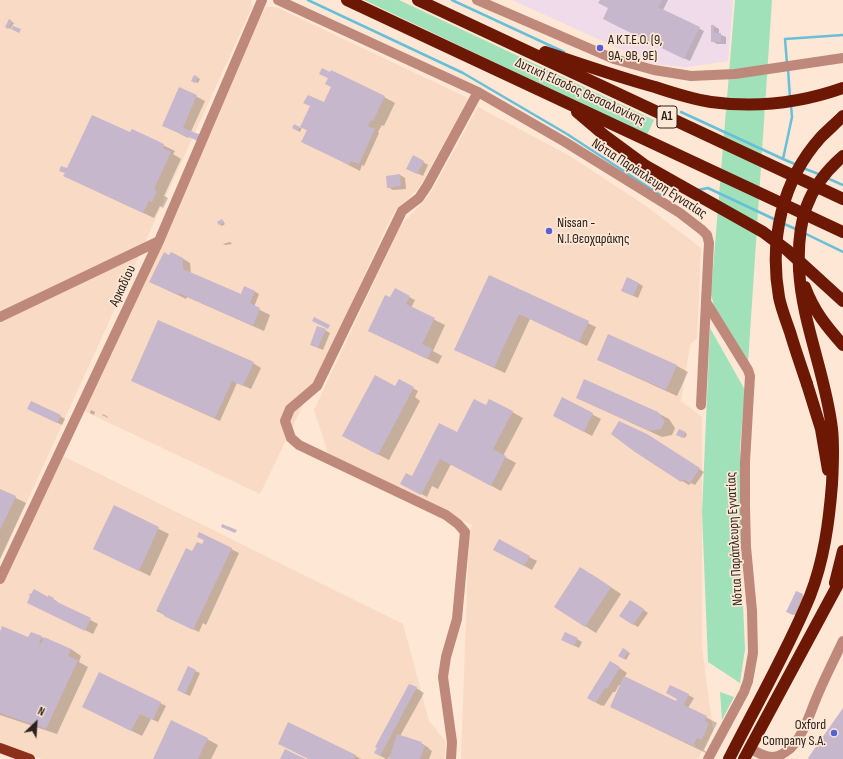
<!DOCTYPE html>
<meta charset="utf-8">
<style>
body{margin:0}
#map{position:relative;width:843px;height:759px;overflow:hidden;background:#fee7d5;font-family:"Sofia Sans Condensed",sans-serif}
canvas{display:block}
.north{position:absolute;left:16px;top:703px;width:40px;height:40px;-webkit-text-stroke:3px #fee7d5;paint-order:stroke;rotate:25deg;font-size:11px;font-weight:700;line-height:16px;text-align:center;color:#2b231d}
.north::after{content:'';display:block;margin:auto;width:14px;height:18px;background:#2b231d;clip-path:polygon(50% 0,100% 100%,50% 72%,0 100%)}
</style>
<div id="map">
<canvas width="843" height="759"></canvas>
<div class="north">N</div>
</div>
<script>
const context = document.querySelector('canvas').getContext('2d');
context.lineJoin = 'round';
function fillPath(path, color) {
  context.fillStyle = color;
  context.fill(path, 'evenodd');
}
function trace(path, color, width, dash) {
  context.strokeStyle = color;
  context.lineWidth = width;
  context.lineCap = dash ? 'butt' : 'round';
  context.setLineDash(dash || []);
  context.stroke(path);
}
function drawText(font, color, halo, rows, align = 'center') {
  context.font = font + ' "Sofia Sans Condensed",sans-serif';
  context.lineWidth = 3.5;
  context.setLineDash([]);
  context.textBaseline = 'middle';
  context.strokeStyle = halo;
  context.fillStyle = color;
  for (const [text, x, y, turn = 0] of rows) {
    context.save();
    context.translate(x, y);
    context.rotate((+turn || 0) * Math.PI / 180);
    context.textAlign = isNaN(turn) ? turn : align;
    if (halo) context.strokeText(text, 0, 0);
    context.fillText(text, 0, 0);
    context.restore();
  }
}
fillPath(new Path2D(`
 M512,0H733L728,61L687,67L653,64Z`), '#efdbea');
fillPath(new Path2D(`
 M0,0H251L252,7L0,561Z
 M266,7H276L466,97L467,101L419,188L395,211L386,228L343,322L260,494L82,410L259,17Z
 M478,107L570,156L646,206L701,248L697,338L690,345L681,401L702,417V648L713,730L698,759H461L469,534L472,525L329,456L314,410L401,225L429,196Z
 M61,455L403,624L429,721L446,742L444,759H42L0,744V585Z`), '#f8dac5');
fillPath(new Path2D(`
 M364,0H399L654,120L647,135Z
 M735,0H772L748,363L715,310L711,294Z
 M710,328L745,390L740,447L741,560L745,649L740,683L708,662L702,512Z
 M720,692L734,697L722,720Z`), '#a0e1ba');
fillPath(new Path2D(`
 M601,0H668L663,10L704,31L690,61L609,22V8Z
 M10,21L14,23L10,29L6,26Z
 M714,26L719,29V34L726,37V44H717L712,41Z
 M195,76L200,79L198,83L193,81Z
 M180,88L205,101L188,138L163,125Z
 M384,97L395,103L384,126L382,125L378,132L379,133L364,166L362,165L360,171L331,156L308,131L302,127L300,132L293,128L294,125L301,128L311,106Z
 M132,130L175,151L173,154L181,159L164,196L168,198L163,208L160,206L154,218L65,176L67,170L130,134Z
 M423,162L428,165L423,176L412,171Z
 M400,175L405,178L406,189L393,190L388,187Z
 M222,220L225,224L222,226L218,222Z
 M230,242L232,244L225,245L223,244Z
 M182,258L190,263L191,274L241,296L254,291L259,294L254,307L270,315L264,331L187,297L186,299L151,282Z
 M490,276L596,327L587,346L530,319L505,373L466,355Z
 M638,283L643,286L638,298L627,293Z
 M395,290L415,300L411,308L445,325L433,351L442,356L438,364L369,331L395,300Z
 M325,330L330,333L323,350L311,345Z
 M608,336L677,366L688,372L677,396L609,365L598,359Z
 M253,363L261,368L251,389L237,383L220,421L156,392Z
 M399,380L418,391L415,397L420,401L389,460L354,442L396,387Z
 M577,398L658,413L669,419L675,428L672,435L662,437Z
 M563,399L601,419L592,436L562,420Z
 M490,400L523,418L503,456L516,463L501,491L451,464L438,489L432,486L427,497L402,483L412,477L486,407Z
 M91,410L95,412L94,415L90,413Z
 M33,411L60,416L65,419L62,425Z
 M103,414L108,417V418L102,415Z
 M680,430L687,434L685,438L678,435Z
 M655,440L704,472L695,485L691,483L689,485L682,481Z
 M0,490L26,503L0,559Z
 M114,507L169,534L150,576L94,549Z
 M231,549L239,553L206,625L203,623L199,632L173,620L157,611L192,552Z
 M502,554L529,557L537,561L532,570Z
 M591,574L621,594L596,633L555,607Z
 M802,595L807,598L798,617L792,614Z
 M32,596L53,599L58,602V603L98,624L93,634L33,605Z
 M636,604L648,613L638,627L633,624Z
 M0,634L29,639L41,637L71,649L81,656L79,662L88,667L57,734L0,715Z
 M577,639L582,642L579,648L567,642Z
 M623,650L630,653L626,660L620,656Z
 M611,662L627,673L624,678L676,703L678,698L670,686L694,698L688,708L717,723L704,750L706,752V753L621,712V686L619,685L615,692H613L604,706L602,705V706L588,698Z
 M195,671L200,673L190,696L183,693Z
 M100,673L166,706L158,722L151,719L142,736L84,707Z
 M416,688L424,693L400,736L421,743L429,748V749L432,751L429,759H390L391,757L390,756L388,759H386L375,753Z
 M289,724L356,756L361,759H309L293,751Z
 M207,739L218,745L211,759H154Z`), '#0003');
trace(new Path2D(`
 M308,0L463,73L567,134L662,196
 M452,0L564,52
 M787,64L785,39L843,35
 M788,69L790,98
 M791,105L792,117L783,159L797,165
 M681,112L783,159
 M803,168L821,175
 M827,178L843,185
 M698,190L708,188L776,220
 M782,223L798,230
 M804,233L843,252`), '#67bfd9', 2.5);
fillPath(new Path2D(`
 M600,0H662L658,7L700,27L684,59L603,19L608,8L598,3Z
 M9,19L12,21L8,29L5,27Z
 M711,25H714V33H721V42H711Z
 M13,26L21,29L19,33L11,29Z
 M322,68L330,72L331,70L385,96L373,121L371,120L368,126L375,129L359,164L351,161L349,165L301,142L307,130L300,127L310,106L303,103L308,95L324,102L331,87L325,84L328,78L319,74Z
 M194,75L198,77L195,83L191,81Z
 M179,87L197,95L183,128L201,135L198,141L162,126Z
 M92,115L130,132L132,129L164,144L163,148L171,152L154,189L157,191L152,202L149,201L143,213L63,176L65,173L59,171L61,166L67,168Z
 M294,124L300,127L298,131L292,128Z
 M413,155L424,161L417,174L406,169Z
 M400,174L401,186L387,188L386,176Z
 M222,219L224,223L219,225L217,222Z
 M164,252L169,255L171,252L183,258V269L241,294L244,286L255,291L250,303L260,308L253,326L179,293L178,295L149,282Z
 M489,275L589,321L579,342L519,314L494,368L454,350Z
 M627,277L639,283L633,296L621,291Z
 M395,288L410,296L406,304L435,318L422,344L432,349L427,359L368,331L385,295L390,297Z
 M314,317L330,325L328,329L312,321Z
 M158,320L254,362L243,386L232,381L215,418L131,381Z
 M317,326L326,329L318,348L310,345Z
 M608,334L677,365L666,390L597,360Z
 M375,375L395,386L399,379L414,387L378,455L342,436Z
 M584,379L658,412L665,421L661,429L650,431L576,398Z
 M562,397L593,413L584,432L553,416Z
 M474,399L486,405L489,399L513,411L493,449L506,456L491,486L440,459L421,495L400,484L406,473L412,476L439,423L457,432Z
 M31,401L61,415L57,423L27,409Z
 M619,421L647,434L700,468L690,483L683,479L681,482L635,452L611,434Z
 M679,429L686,432L683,438L676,435Z
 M0,489L16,496L0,530Z
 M114,505L159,527L139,571L93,549Z
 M222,524L237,530L235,533L221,527Z
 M199,532L232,548L193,630L164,616L165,614L160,613L161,611L159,610L158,612L156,611L186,548L192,551L197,542L202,544L204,540L197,537Z
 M499,539L530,556L524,566L493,550Z
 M580,567L611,587L585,627L554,607Z
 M34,589L48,597V595L54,598L53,600L91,618L85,631L27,603L30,596H29L30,593L31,594Z
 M796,591L803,594L793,615L786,612Z
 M630,600L644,609L633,625L619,616Z
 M2,626L28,637L31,632L42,636L39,643L41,644L44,637L71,649L68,656L78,660L46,729L0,713V632Z
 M565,632L578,638L574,646L561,640Z
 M623,648L628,651L624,659L618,656Z
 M610,661L620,667L607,689L605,688L596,702L594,701V702L587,698Z
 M188,666L196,670L185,694L177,690Z
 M99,672L161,702L153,720L140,714L131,731L82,707Z
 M624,676L676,701L677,699L666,693L670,685L689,694L684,705L707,716L705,721L709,723L702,740L697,738L694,744L696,745L695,747L610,707Z
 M409,684L417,687L380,756L374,753L377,748L375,747Z
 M843,708V759H809L808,758Z
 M171,720L208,738L198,759H153Z
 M288,722L356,755L354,759H309L278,744Z
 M397,734L422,742L421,744L425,746L420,759H389Z
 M285,749L295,754L306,759H280Z`), '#c7b7cc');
trace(new Path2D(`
 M278,0L478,92L565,142L680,213L702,230L707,235L709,243L706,302L748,370L750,376L745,462V508L746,547L752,611L753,653L748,681L744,692L708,759
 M477,0L614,59L654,70L691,76L735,74L843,58
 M0,317L159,241
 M701,405L706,302
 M0,579L159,241L262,0
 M749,748C756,752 764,757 772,757C780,757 790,750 795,743C805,731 810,713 816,699C824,679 834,660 843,641
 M451,759L452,742L443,677L446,657L457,619L465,532L458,524L446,515L299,445L291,438L285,421L290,409L317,386L402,211L419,198L427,186L478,92`), '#be887b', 10);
trace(new Path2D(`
 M0,748L30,759`), '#8c301b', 10);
trace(new Path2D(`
 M347,0L843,232
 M418,0L843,199
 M545,52C581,64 618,77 655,87C673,93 692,99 711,102C755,108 801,103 843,88
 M577,112L604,135L646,166L763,232L787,250L843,301
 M805,287C814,311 826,326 843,345
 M807,384L821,429L828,470
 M835,583L843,551
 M729,759C756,705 787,652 810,596C824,560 829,522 832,484C833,465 834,447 832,429C826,375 802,324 799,269
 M744,759L843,575`), '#6d1804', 12);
trace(new Path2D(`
 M799,269C797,222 806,188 843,156
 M807,384C801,366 795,349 790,332C786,320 781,308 779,297C769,240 782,180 821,137C828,130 836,123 843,116`), '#6d1804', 12);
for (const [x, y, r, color] of [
 [600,48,4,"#5660d7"],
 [549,231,4,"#5660d7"],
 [834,733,4,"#5660d7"]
]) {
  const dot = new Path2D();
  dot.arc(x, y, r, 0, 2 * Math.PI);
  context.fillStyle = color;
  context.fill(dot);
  trace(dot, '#fee7d5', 1.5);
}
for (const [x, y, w] of [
 [667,117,20]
]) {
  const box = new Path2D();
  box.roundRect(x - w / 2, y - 11, w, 22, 3);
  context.fillStyle = '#fee7d5';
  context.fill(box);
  trace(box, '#2b231d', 1);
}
drawText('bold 13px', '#2b231d', null, [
 ["Α1",667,117]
]);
drawText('14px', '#2b231d', '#fee7d5', [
 ["Α Κ.Τ.Ε.Ο. (9,",608,40],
 ["9Α, 9Β, 9Ε)",608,56],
 ["Nissan -",557,223],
 ["Ν.Ι.Θεοχαράκης",557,239],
 ["Oxford",826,725,"right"],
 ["Company S.A.",826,741,"right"]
], 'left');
drawText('14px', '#2b231d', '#fee7d5', [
 ["Δυτική Είσοδος Θεσσαλονίκης",580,92,25],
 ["Νότια Παράπλευρη Εγνατίας",649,179,33],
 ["Αρκαδίου",123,286,-65],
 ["Νότια Παράπλευρη Εγνατίας",735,539,-93]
]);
</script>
